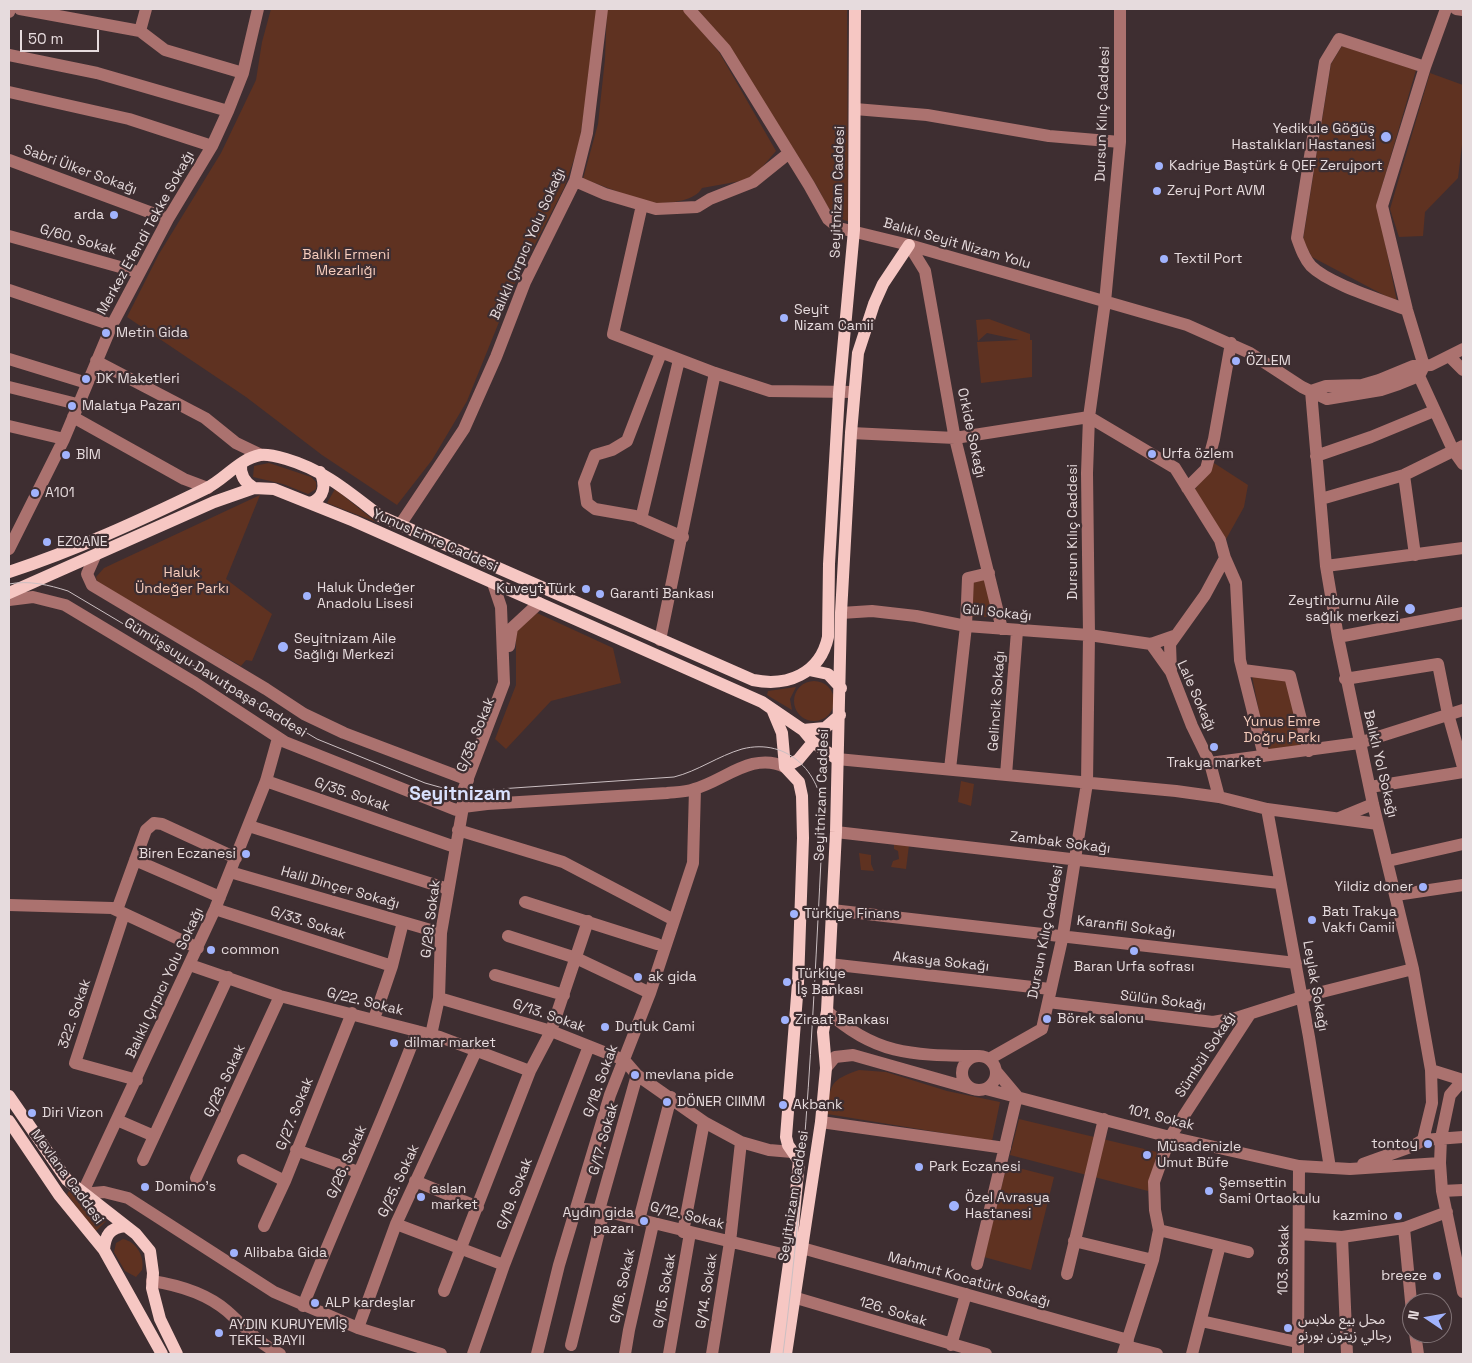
<!DOCTYPE html>
<meta charset="utf-8">
<style>
body{margin:0}
#map{position:relative;width:1472px;height:1363px;overflow:hidden;background:#3e2e31;font-family:"Space Grotesk",sans-serif}
canvas{display:block}
.frame{position:absolute;inset:0;border:10px solid #e6dbdd;pointer-events:none}
.north{position:absolute;left:1402px;top:1293px;width:50px;height:50px;box-sizing:border-box;background:#3e2e31;border:1px solid #817376;border-radius:50%;rotate:282deg;font-size:14px;font-weight:700;line-height:20px;text-align:center;color:#e6dbdd}
.north::after{content:'';display:block;margin:auto;width:18px;height:22px;background:#a1b3fd;clip-path:polygon(50% 0,100% 100%,50% 72%,0 100%)}
.scale{position:absolute;left:20px;top:30px;width:79px;height:22px;box-sizing:border-box;border:2px solid #e6dbdd;border-top:0;padding-left:6px;font-size:15px;line-height:18px;white-space:nowrap;color:#e6dbdd;-webkit-text-stroke:4px #3e2e31;paint-order:stroke}
</style>
<div id="map">
<canvas width="1472" height="1363"></canvas>
<div class="frame"></div>
<div class="north">N</div>
<div class="scale">50 m</div>
</div>
<script>
const context = document.querySelector('canvas').getContext('2d');
context.lineJoin = 'round';
function fillPath(path, color) {
  context.fillStyle = color;
  context.fill(path, 'evenodd');
}
function trace(path, color, width, dash) {
  context.strokeStyle = color;
  context.lineWidth = width;
  context.lineCap = dash ? 'butt' : 'round';
  context.setLineDash(dash || []);
  context.stroke(path);
}
function drawText(font, color, halo, rows, align = 'center') {
  context.font = font + ' "Space Grotesk","Noto Sans Arabic",sans-serif';
  context.lineWidth = 4.5;
  context.setLineDash([]);
  context.textBaseline = 'middle';
  context.strokeStyle = halo;
  context.fillStyle = color;
  for (const [text, x, y, turn = 0] of rows) {
    context.save();
    context.translate(x, y);
    context.rotate((+turn || 0) * Math.PI / 180);
    context.textAlign = isNaN(turn) ? turn : align;
    if (halo) context.strokeText(text, 0, 0);
    context.fillText(text, 0, 0);
    context.restore();
  }
}
fillPath(new Path2D(`
 M271,9H599L579,145L564,188L514,285L467,401L432,460L397,505L322,455L246,397L127,317L159,254L221,153L256,80L262,42Z
 M607,9H683L719,52L776,151L752,179L702,188C695,201 671,203 657,203C644,203 599,184 583,179L598,124L605,59Z
 M697,9H847L848,221C830,217 826,203 818,188L726,42Z
 M1342,46L1416,70L1377,203L1397,302L1312,257L1303,240L1331,64Z
 M1430,73L1463,85V137L1458,178L1425,212L1423,236L1399,237L1390,209Z
 M989,319L1030,334V340H1032V377L981,383L977,342L1019,340L987,333L978,341L976,320Z
 M269,463L311,477L316,482V489L308,494L283,484L253,477L254,466Z
 M1214,463L1248,485L1244,507L1225,541L1193,492Z
 M335,489L376,522L327,503Z
 M260,495L226,579L272,614L252,661L246,660L241,666L98,584L96,577L104,568Z
 M986,578L995,617H970L971,582Z
 M537,613L613,648L621,683L551,701L506,749L495,739L516,685V631Z
 M1252,676L1288,680L1305,747L1267,752Z
 M794 701a20 20 0 1 1 40 0a20 20 0 1 1-40 0Z
 M796,687L790,699L792,710L767,695L768,691Z
 M961,781L974,784L971,806L958,802Z
 M894,843L909,845L906,869L891,867L893,861L899,859L898,851L894,849Z
 M859,853L871,855V864L874,871L861,870Z
 M859,1070L886,1072L947,1091L1000,1102L992,1141L827,1114C830,1084 830,1080 859,1070Z
 M1019,1119L1157,1152L1148,1191L1010,1155Z
 M1007,1165L1054,1177L1031,1270L984,1257Z
 M69,1191L106,1221L95,1232L67,1194Z
 M123,1239C137,1242 145,1257 142,1270L136,1277L125,1271L114,1252L116,1243Z`), '#5f3221');
trace(new Path2D(`
 M20,9L140,31L165,50L243,73
 M689,9L725,49L809,185L828,219L839,228L909,245L1187,325L1250,353L1302,387L1327,399L1381,390L1399,384L1419,376L1424,366
 M1456,9L1463,10
 M9,12L10,9
 M140,31L146,9
 M9,55L97,73L228,111
 M9,92L129,119L212,146
 M855,109L927,115L1049,136L1120,142
 M9,160L168,219
 M575,181L605,194L656,209L697,207L710,199L753,182L789,153
 M642,205L613,334L715,373L770,391L854,392
 M9,236L138,272
 M909,245L925,271L954,434L1002,629
 M9,290L112,325
 M1407,310C1382,300 1329,284 1311,266C1304,258 1301,249 1297,238L1325,62L1339,39L1425,67
 M661,353L627,441L612,450L595,455L584,483L587,503L595,509L635,516L683,537
 M1449,356L1463,370
 M9,359L87,383
 M96,361L205,418L236,443L261,455
 M1424,366L1407,310L1382,206L1425,67L1446,9
 M1419,376L1453,450L1463,464
 M9,387L77,404
 M1311,391L1326,566L1338,637L1373,804L1413,969L1431,1070L1432,1103L1423,1140
 M1311,391L1326,386L1362,385L1379,380L1413,366L1431,365L1463,349
 M73,417L184,479L208,488
 M9,426L64,439
 M851,433L955,438L1089,417L1175,468L1220,540L1225,558L1236,583L1240,660L1264,756
 M1316,456L1371,437L1434,411
 M1404,475L1415,555
 M1187,488L1206,469L1214,439L1231,343
 M1321,499L1404,475L1463,446
 M641,519L679,360
 M400,525L464,429L496,357L525,282L575,181L587,133L602,9
 M9,549L64,439L112,325L168,219L212,146L228,111L243,73L258,9
 M95,556L87,574L92,585L266,689L304,714L344,733L468,780
 M1326,566L1463,548
 M9,600L33,597L65,605L195,683L285,742L456,810L463,807L487,804L667,793C676,792 686,792 694,789C724,781 752,751 785,767
 M841,613L872,611L916,616L966,626L1089,635L1151,644L1174,636
 M1338,637L1463,613
 M660,640L715,373
 M1151,644L1171,672L1192,726L1210,763L1219,797
 M509,646L512,628L539,603
 M1243,670L1290,676L1309,751
 M1171,672L1170,644L1205,595L1225,558
 M1345,679L1438,664L1448,714L1463,767
 M837,759L1176,791L1219,797L1267,809L1378,824
 M1210,763L1359,743L1463,710
 M950,769L966,626L968,578L989,573
 M1006,775L1017,631
 M266,781L455,847
 M1370,787L1463,772
 M1267,809L1309,1037L1330,1168
 M1339,818L1373,804
 M249,826L448,889
 M458,830L563,862L674,920
 M836,832L1279,883
 M135,860L220,897
 M1388,861L1463,844
 M230,872L441,933
 M1396,895L1463,885
 M525,902L657,944
 M9,905L112,908L198,948
 M215,909L392,966
 M117,910L146,830L154,823L162,824L236,858
 M832,910L1296,963
 M124,914L75,1063L137,1080
 M508,936L576,958L650,993
 M829,964L1050,989
 M190,965L280,996L440,1037L530,1071
 M495,975L564,995
 M439,998L551,1031L624,1060L637,1075L704,1122L741,1142L769,1150L792,1152
 M1048,1002L1213,1022L1236,1018L1302,997L1413,969
 M827,1011C876,1056 914,1055 977,1056
 M374,1019L392,966L403,922
 M431,1035L439,998L441,933L463,807V791L504,683L501,607L493,583
 M962 1073a17 17 0 1 1 34 0a17 17 0 1 1-34 0Z
 M989,1059L1042,1029L1063,935L1087,783L1089,635L1087,473L1089,417L1105,302L1120,142V9
 M826,1068L835,1057L853,1055L973,1089
 M1431,1070L1463,1080L1450,1095L1441,1138L1440,1163L1442,1191L1463,1292
 M996,1071L1017,1096
 M986,1089L1170,1137L1299,1166L1350,1169L1440,1163
 M117,1120L154,1136
 M821,1122L1005,1148
 M296,1150L358,1172
 M143,1160L228,977
 M243,1160L285,1181
 M1363,1164L1413,1146L1423,1140L1463,1137
 M196,1178L280,996
 M415,1181L478,1207
 M1442,1191L1463,1190
 M82,1194L215,909L266,781L278,738
 M82,1194L104,1192L128,1198L274,1292L358,1328L441,1354
 M576,1208L604,1211L790,1256
 M599,1210L637,1075
 M639,1220L671,1097
 M396,1224L504,1265
 M264,1226L285,1181L352,1013
 M1404,1228L1412,1312
 M1159,1230L1220,1245L1192,1354
 M683,1232L704,1122
 M1299,1234L1342,1237L1404,1228L1447,1212
 M1342,1237L1347,1354
 M1074,1241L1153,1260
 M1220,1245L1248,1252
 M802,1248L1128,1340
 M977,1264L1017,1096
 M1067,1274L1104,1119
 M152,1281C178,1285 207,1294 227,1311C244,1326 259,1344 280,1354
 M444,1291L530,1071L551,1031L588,921
 M793,1297L986,1354
 M303,1306C340,1213 382,1124 417,1031
 M1201,1321L1297,1342
 M358,1328L396,1224L476,1051
 M1415,1333L1418,1354
 M571,1345L604,1211
 M951,1345L966,1294
 M1126,1346L1157,1354
 M473,1354L504,1265L589,1046
 M537,1354L559,1265L610,1095L650,993L693,863L695,789
 M625,1354L629,1330L653,1224
 M669,1354L690,1233
 M712,1354L730,1242L741,1142
 M1123,1354L1153,1260L1159,1230L1155,1210L1154,1182L1170,1137L1250,1014
 M1298,1354L1299,1166`), '#ab726f', 12);
trace(new Path2D(`
 M241,464C240,475 245,483 254,488
 M310,503C325,498 326,484 320,472
 M9,572C76,550 141,520 205,489C224,480 239,459 260,455C268,454 279,457 286,459C324,470 350,493 380,516L753,680C787,687 820,674 828,637L829,564L839,393L854,230L855,9
 M9,593L214,502L254,488L274,489L354,521L762,702L803,730L825,728L840,715
 M809,670L828,674L841,688
 M772,709L782,733L785,767
 M803,730L813,742L837,759
 M785,767L798,760L813,742
 M9,1096L67,1180L136,1234L150,1251L153,1273L152,1288L160,1319L177,1354
 M9,1121L59,1195L104,1250L162,1354
 M104,1250C105,1235 110,1228 125,1226
 M776,1354L790,1256L799,1161L788,1145L786,1137L798,983L803,838L802,796L799,782L785,767
 M786,1354L821,1122L826,1068L823,1032L827,1011L836,832L841,613L851,433L858,353L874,304L883,284L909,245`), '#f6c7c3', 12);
trace(new Path2D(`
 M9,584C29,580 49,585 68,591L317,739L425,783L450,790L470,791L674,777C698,771 718,756 742,749C789,737 824,775 823,820C814,999 806,1177 783,1354`), '#cbbfc2', 1);
for (const [x, y, r, color] of [
 [1386,137,6,"#a1b3fd"],
 [1159,166,5,"#a1b3fd"],
 [1157,191,5,"#a1b3fd"],
 [114,215,5,"#a1b3fd"],
 [1164,259,5,"#a1b3fd"],
 [784,318,5,"#a1b3fd"],
 [106,333,5,"#a1b3fd"],
 [1236,361,5,"#a1b3fd"],
 [86,379,5,"#a1b3fd"],
 [72,406,5,"#a1b3fd"],
 [1152,454,5,"#a1b3fd"],
 [66,455,5,"#a1b3fd"],
 [35,493,5,"#a1b3fd"],
 [47,542,5,"#a1b3fd"],
 [586,589,5,"#a1b3fd"],
 [600,594,5,"#a1b3fd"],
 [307,596,5,"#a1b3fd"],
 [1410,609,6,"#a1b3fd"],
 [283,647,6,"#a1b3fd"],
 [1214,747,5,"#a1b3fd"],
 [246,854,5,"#a1b3fd"],
 [1423,887,5,"#a1b3fd"],
 [794,914,5,"#a1b3fd"],
 [1312,920,5,"#a1b3fd"],
 [211,950,5,"#a1b3fd"],
 [1134,951,5,"#a1b3fd"],
 [638,977,5,"#a1b3fd"],
 [787,982,5,"#a1b3fd"],
 [1047,1019,5,"#a1b3fd"],
 [785,1020,5,"#a1b3fd"],
 [605,1027,5,"#a1b3fd"],
 [394,1043,5,"#a1b3fd"],
 [635,1075,5,"#a1b3fd"],
 [667,1102,5,"#a1b3fd"],
 [783,1105,5,"#a1b3fd"],
 [32,1113,5,"#a1b3fd"],
 [1428,1144,5,"#a1b3fd"],
 [1147,1155,5,"#a1b3fd"],
 [919,1167,5,"#a1b3fd"],
 [145,1187,5,"#a1b3fd"],
 [1209,1191,5,"#a1b3fd"],
 [421,1197,5,"#a1b3fd"],
 [954,1206,6,"#a1b3fd"],
 [1398,1216,5,"#a1b3fd"],
 [644,1221,5,"#a1b3fd"],
 [234,1253,5,"#a1b3fd"],
 [1437,1276,5,"#a1b3fd"],
 [315,1303,5,"#a1b3fd"],
 [1288,1328,5,"#a1b3fd"],
 [219,1333,5,"#a1b3fd"]
]) {
  const dot = new Path2D();
  dot.arc(x, y, r, 0, 2 * Math.PI);
  context.fillStyle = color;
  context.fill(dot);
  trace(dot, '#3e2e31', 2);
}
drawText('14px', '#e6dbdd', '#3e2e31', [
 ["Dursun Kılıç Caddesi",1103,114,-88],
 ["Sabri Ülker Sokağı",80,170,20],
 ["Seyitnizam Caddesi",838,192,-88],
 ["Merkez Efendi Tekke Sokağı",146,233,-61],
 ["G/60. Sokak",78,240,16],
 ["Balıklı Çırpıcı Yolu Sokağı",528,244,-66],
 ["Balıklı Seyit Nizam Yolu",957,244,16],
 ["Orkide Sokağı",971,433,78],
 ["Dursun Kılıç Caddesi",1073,532,-90],
 ["Yunus Emre Caddesi",435,541,24],
 ["Gül Sokağı",997,613,6],
 ["Gümüşsuyu Davutpaşa Caddesi",215,678,32],
 ["Lale Sokağı",1196,696,66],
 ["Gelincik Sokağı",997,701,-86],
 ["G/38. Sokak",476,735,-68],
 ["Balıklı Yol Sokağı",1380,764,77],
 ["G/35. Sokak",352,795,19],
 ["Seyitnizam Caddesi",822,795,-88],
 ["Zambak Sokağı",1060,843,7],
 ["Halil Dinçer Sokağı",340,888,16],
 ["G/29. Sokak",431,919,-83],
 ["G/33. Sokak",308,923,18],
 ["Karanfil Sokağı",1126,927,7],
 ["Dursun Kılıç Caddesi",1046,932,-79],
 ["Akasya Sokağı",941,962,6],
 ["Balıklı Çırpıcı Yolu Sokağı",165,983,-65],
 ["Leylak Sokağı",1315,986,80],
 ["Sülün Sokağı",1163,1001,7],
 ["G/22. Sokak",365,1002,14],
 ["322. Sokak",75,1014,-71],
 ["G/13. Sokak",549,1016,19],
 ["Sümbül Sokağı",1206,1055,-57],
 ["G/28. Sokak",225,1081,-65],
 ["G/18. Sokak",601,1081,-70],
 ["G/27. Sokak",295,1114,-68],
 ["101. Sokak",1161,1118,14],
 ["G/17. Sokak",604,1139,-74],
 ["G/26. Sokak",347,1162,-66],
 ["Mevlana Caddesi",67,1177,54],
 ["G/25. Sokak",399,1181,-65],
 ["G/19. Sokak",515,1194,-69],
 ["Seyitnizam Caddesi",794,1196,-81],
 ["G/12. Sokak",687,1216,14],
 ["103. Sokak",1284,1260,-89],
 ["Mahmut Kocatürk Sokağı",969,1280,16],
 ["G/16. Sokak",623,1286,-78],
 ["G/15. Sokak",665,1291,-80],
 ["G/14. Sokak",707,1291,-81],
 ["126. Sokak",893,1312,17]
]);
drawText('14px', '#e6dbdd', '#3e2e31', [
 ["Yedikule Göğüş",1375,129,"right"],
 ["Hastalıkları Hastanesi",1375,145,"right"],
 ["Kadriye Baştürk & QEF Zerujport",1169,166],
 ["Zeruj Port AVM",1167,191],
 ["arda",104,215,"right"],
 ["Textil Port",1174,259],
 ["Seyit",794,310],
 ["Nizam Camii",794,326],
 ["Metin Gida",116,333],
 ["ÖZLEM",1246,361],
 ["DK Maketleri",96,379],
 ["Malatya Pazarı",82,406],
 ["Urfa özlem",1162,454],
 ["BİM",76,455],
 ["A101",45,493],
 ["EZCANE",57,542],
 ["Haluk Ündeğer",317,588],
 ["Anadolu Lisesi",317,604],
 ["Kuveyt Türk",576,589,"right"],
 ["Garanti Bankası",610,594],
 ["Zeytinburnu Aile",1399,601,"right"],
 ["sağlık merkezi",1399,617,"right"],
 ["Seyitnizam Aile",294,639],
 ["Sağlığı Merkezi",294,655],
 ["Trakya market",1214,763,"center"],
 ["Biren Eczanesi",236,854,"right"],
 ["Yildiz doner",1413,887,"right"],
 ["Batı Trakya",1322,912],
 ["Vakfı Camii",1322,928],
 ["Türkiye Finans",804,914],
 ["common",221,950],
 ["Baran Urfa sofrası",1134,967,"center"],
 ["Türkiye",797,974],
 ["İş Bankası",797,990],
 ["ak gida",648,977],
 ["Börek salonu",1057,1019],
 ["Ziraat Bankası",795,1020],
 ["Dutluk Cami",615,1027],
 ["dilmar market",404,1043],
 ["mevlana pide",645,1075],
 ["DÖNER CIIMM",677,1102],
 ["Akbank",793,1105],
 ["Diri Vizon",42,1113],
 ["tontoy",1418,1144,"right"],
 ["Müsadenizle",1157,1147],
 ["Umut Büfe",1157,1163],
 ["Park Eczanesi",929,1167],
 ["Şemsettin",1219,1183],
 ["Sami Ortaokulu",1219,1199],
 ["Domino's",155,1187],
 ["aslan",431,1189],
 ["market",431,1205],
 ["Özel Avrasya",965,1198],
 ["Hastanesi",965,1214],
 ["Aydın gida",634,1213,"right"],
 ["pazarı",634,1229,"right"],
 ["kazmino",1388,1216,"right"],
 ["Alibaba Gida",244,1253],
 ["breeze",1427,1276,"right"],
 ["ALP kardeşlar",325,1303],
 ["محل بيع ملابس",1298,1320],
 ["رجالي زيتون بورنو",1298,1336],
 ["AYDIN KURUYEMİŞ",229,1325],
 ["TEKEL BAYII",229,1341]
], 'left');
drawText('14px', '#f6ccbc', '#3e2e31', [
 ["Balıklı Ermeni",346,255],
 ["Mezarlığı",346,271],
 ["Haluk",182,573],
 ["Ündeğer Parkı",182,589],
 ["Yunus Emre",1282,722],
 ["Doğru Parkı",1282,738]
]);
drawText('bold 19px', '#d9e1fd', '#3e2e31', [
 ["Seyitnizam",460,795]
]);
</script>
